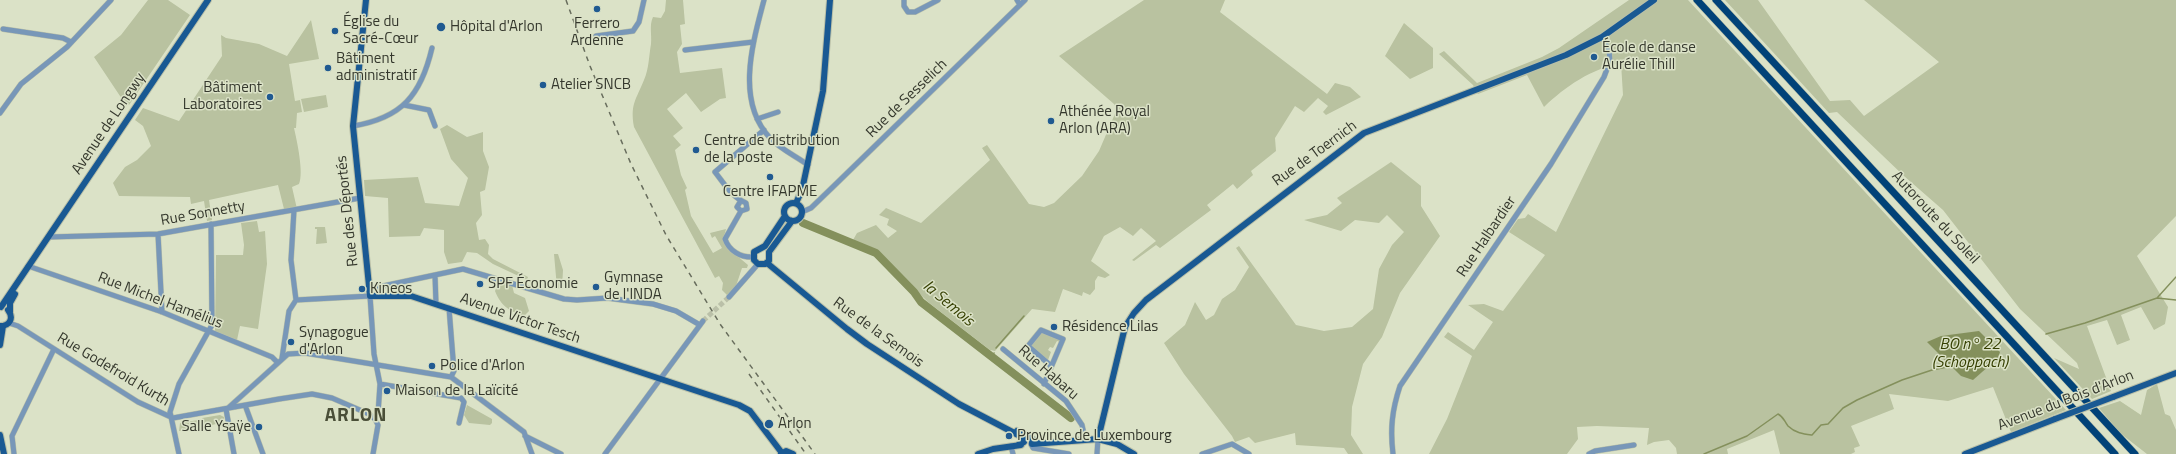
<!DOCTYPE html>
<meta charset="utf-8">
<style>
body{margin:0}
canvas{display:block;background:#dbe2c7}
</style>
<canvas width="2176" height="454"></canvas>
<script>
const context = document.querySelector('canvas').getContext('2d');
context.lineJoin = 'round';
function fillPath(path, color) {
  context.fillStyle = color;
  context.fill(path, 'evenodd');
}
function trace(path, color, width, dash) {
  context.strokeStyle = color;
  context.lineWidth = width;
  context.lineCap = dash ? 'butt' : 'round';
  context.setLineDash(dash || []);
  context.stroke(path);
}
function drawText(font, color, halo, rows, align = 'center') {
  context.font = font + ' "Titillium Web",sans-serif';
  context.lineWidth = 3;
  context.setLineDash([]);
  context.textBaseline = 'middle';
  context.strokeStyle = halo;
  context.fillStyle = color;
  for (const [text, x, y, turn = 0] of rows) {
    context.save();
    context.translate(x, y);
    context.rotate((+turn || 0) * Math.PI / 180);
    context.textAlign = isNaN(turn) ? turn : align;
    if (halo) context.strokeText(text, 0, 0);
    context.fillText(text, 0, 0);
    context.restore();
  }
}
fillPath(new Path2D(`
 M148,0H168L190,15L129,105L120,96L94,57L121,35Z
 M666,0H683L685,24L680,25L682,44L677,52L680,73L722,68L726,98L720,99L701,112L686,93L667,109L683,128L673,136L681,145L675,150L681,175L687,188L685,190L691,216L713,253L722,248L715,236L712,238L710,233L726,229L723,240L729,249L748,265L747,268H742L736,286L727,295L722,290L723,283L719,276L715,278L634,127C630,104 636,100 644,80C649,69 649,55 651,44C652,34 649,26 653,17L661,18L665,11Z
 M1144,0H1225L1220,12L1327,94L1335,83L1350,87L1361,97L1326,115L1323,112L1328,106L1318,98L1304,112L1295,106L1275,138L1276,151L1251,171L1253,175L1237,189L1233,184L1207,205L1211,210L1160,248L1156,245L1134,261L1132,260L1156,241L1141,228L1133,236L1120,227L1104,236L1091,261L1110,275L1105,278L1098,276L1095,281V289L1090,295L1083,292L1082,296L1063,289L1055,312L1032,309L995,351L990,350L928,302L879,254L871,248L853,240L857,233L876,225L888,238L897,231L887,225L889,219L879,215L886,208L921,223L990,160L982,148L987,145L1029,204L1044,207L1054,203L1082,176L1099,151L1117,109L1114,104L1059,56Z
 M1629,0H1688L2066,410L2011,432L1993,387L1948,401L1889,394L1894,409L1851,426L1860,446L1854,448L1855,452L1851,454H1780L1774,430L1727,449L1728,454H1677L1676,448L1669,440L1654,442L1647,445L1649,428L1597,426L1577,427L1578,439L1567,454H1429L1447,419L1472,356L1444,337L1448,332L1474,350L1493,322L1468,305L1484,304L1503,311L1545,255L1509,232L1518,219L1525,218L1528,214L1556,232L1623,95L1621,63C1591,69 1566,86 1544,107L1527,75L1478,94L1473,85L1439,54L1444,51L1477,83L1542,57L1559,48ZM1960,335L2000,352L1941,336Z
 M1725,0H1758L1830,101L1850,100L1864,116L1939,62L1864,0H2176V216L2137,256L2168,307L2165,324L2154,330L2141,307L2121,315L2130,340L2117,345L2107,320L2087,326L2111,391L2092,399L2054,358L2079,369L2077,363L2020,309L1943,210L1904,176L1837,112L1829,113Z
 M311,20L319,59L289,64L295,101L300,100L302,112L297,113L296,128H294C297,141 304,173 299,184L292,187L297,209H284L278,185L209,200L212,220L207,221L204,201L191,204L190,197L119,196L113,183L125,167L137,160L151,146L143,126L135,120L143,108L179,121L222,56L221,35L226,38L259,44L287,56Z
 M1404,23L1433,48V68L1410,79L1385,56Z
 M326,95L328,107L304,112L301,99Z
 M447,125L467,137L483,132V151L489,167L485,190L480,192L482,215L476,223L479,240L485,239L489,245L488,254L493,259L528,277L527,280L493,264L477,253L467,252L462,262L448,264L444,252V230L424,228L420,236L389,237L388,198L365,196L364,180L418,177L425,203L459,206L468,178L451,159L440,129Z
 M1391,162L1421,186V206L1440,236L1400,293L1382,337L1363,364L1352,407L1351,435L1363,454H1348L1344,448L1296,445L1295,433L1255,443L1249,437L1235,442L1232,436L1184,374L1164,343L1185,325L1195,302L1206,320L1214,315L1222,299L1235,290L1249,267L1236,248L1239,246L1296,325L1324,331L1352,327L1373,309L1379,269L1392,245L1404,232L1387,215L1379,223L1355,220L1341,231L1304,220L1327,215L1342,203L1337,198Z
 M257,221L259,232L265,231L267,264L258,329L240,326L237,340L215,331L216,255H243L244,245L241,223Z
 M315,227H325L327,243L316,244L317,229H315Z
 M554,254H558L563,270L562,289L557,288Z
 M501,282L512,285L514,293L525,298L529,311L524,316C509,311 501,306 495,291L498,283Z
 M1041,332L1060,340V342L1057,341L1053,348L1050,347L1048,350L1051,352L1048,360L1050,363L1034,350L1031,345Z
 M2157,384L2165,414L2170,416L2176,430V454H2147L2120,433L2099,408L2120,401L2141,415L2147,390Z
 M467,405L492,419V423L490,425L469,423L464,415Z
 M220,415L224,417V422L204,427L202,418Z
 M198,420L200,428L179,431L180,423Z`), '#b9c2a0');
fillPath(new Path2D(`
 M1979,331L2000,352L1998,358L1973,380L1961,376L1927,342L1941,336Z`), '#84905c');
trace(new Path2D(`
 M2157,298L2176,277
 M2046,334L2085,323L2157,298L2176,300
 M996,348L1024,316
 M992,357L994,353
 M1704,454L1747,436L1778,414C1784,417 1784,421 1788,426C1795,433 1804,434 1812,435L1821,425L1828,424L1843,408L1857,400L1902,380L1932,370L1952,366`), '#84905c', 1.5);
trace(new Path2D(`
 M803,223L876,253L914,292L921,302L1071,418`), '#84905c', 8);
trace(new Path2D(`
 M703,321L729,297`), '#bac0a8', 5, [5, 2.5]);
const minor = new Path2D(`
 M764,0C753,42 735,101 770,138C780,149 796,156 808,165
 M904,0V6L908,12H915L938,0
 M1017,0L1020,5
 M3,29L63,38L71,42
 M596,36L633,31L639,22L644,0
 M685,50L753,42
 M404,105L429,110L435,126
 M0,113L21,84L67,47L111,0
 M757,119L778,112
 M353,126C402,118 421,95 432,48
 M715,172L764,130
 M715,172C725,185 732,197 746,203L747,209L741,211
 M740,202L737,207L741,211
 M294,210L291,260L296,300
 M741,211L725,239C729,251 741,258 754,257
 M802,212L811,208L840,180L1025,0
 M158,234L162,312
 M49,237L158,234L360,198
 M28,266L162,312L272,357L277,362
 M435,275L436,304
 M369,289L463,269L564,299L577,300L607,298L653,304L676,311L700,325
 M729,297L758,264
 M296,300L370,296L374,354L380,384L378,414L375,419
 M449,308L454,371L451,377
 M9,323L18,326L138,402L173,418L279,399L312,394L332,398L369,414L375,419L378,425L373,454
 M1003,349L1066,401L1082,425L1085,439
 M282,358L289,311L296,300
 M380,384L461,398L464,402L459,423
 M1044,384L1063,339L1041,330L1028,346L1050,365
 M245,405L263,454
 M226,409L234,454
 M227,409L288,354L305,353L451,377L524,432L532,454
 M525,436L561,454
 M1031,444L1033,448L1069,454
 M1011,446L1013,454
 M14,454L12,436L54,349
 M179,454L170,412L179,384L212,325L211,224
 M605,454L703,321
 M1097,454L1098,439
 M1202,454L1232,444L1249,454
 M1393,454C1390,429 1392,410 1400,386L1551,164L1604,77L1610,61L1609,50L1602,37
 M1589,454L1595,451L1634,445`);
const major = new Path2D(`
 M366,0L353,126L370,296H411L739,405L750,411L782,453
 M784 212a9 9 0 1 1 18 0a9 9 0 1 1-18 0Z
 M796,203L802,190L823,91L830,0
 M785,216L765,246L754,252V260L758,264H765L769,261V252L792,221
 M767,263L847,329L867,344L959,404L1022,437L1024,442L1018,445
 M1,307L208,0
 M10,312V303L15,294
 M0,326C10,326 14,318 8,310
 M0,345L3,326
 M2113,397L2176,373
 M1017,431L1036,441
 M0,435L4,454
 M1032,439V444L1098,439L1117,444L1134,454
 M1098,439L1125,327L1134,313L1146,300L1364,133L1566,55L1602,37L1654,0
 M781,454L786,451L793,454
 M978,454L993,449L1021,445
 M1965,454L2055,419`);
const highway = new Path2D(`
 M1697,0L2115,454
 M1716,0L2135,454`);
trace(minor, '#bac0a8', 6);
trace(major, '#bac0a8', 8);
trace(highway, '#bac0a8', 8);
trace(minor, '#7897b8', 5);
trace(major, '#195993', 6);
trace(highway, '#014278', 7);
trace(new Path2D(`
 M566,0L590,66L631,164L666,235L720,324L815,454
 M749,374L806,454`), '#686d5d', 1.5, [5, 5]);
const majorBridge = new Path2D(`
 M2055,419L2113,397`);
trace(majorBridge, '#bac0a8', 8, []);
trace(majorBridge, '#195993', 6);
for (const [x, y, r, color] of [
 [597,9,4,"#205a91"],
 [441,27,5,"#205a91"],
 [335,31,4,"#205a91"],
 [1594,57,4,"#205a91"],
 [328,68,4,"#205a91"],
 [543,85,4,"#205a91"],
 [270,97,4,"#205a91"],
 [1051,121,4,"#205a91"],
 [696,150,4,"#205a91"],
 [770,177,4,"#205a91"],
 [480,284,4,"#205a91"],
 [596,287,4,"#205a91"],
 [362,289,4,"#205a91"],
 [1054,327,4,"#205a91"],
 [291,342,4,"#205a91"],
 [432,366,4,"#205a91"],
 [387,391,4,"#205a91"],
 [769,424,5,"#205a91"],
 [259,427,4,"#205a91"],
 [1009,436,4,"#205a91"]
]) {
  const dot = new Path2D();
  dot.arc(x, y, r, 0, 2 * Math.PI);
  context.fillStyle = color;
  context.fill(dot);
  trace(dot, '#dbe2c7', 1.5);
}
drawText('15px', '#35382d', '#dbe2c7', [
 ["Église du",343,22],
 ["Sacré-Cœur",343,39],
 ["Ferrero",597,24,"center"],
 ["Ardenne",597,41,"center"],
 ["Hôpital d'Arlon",450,27],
 ["École de danse",1602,48],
 ["Aurélie Thill",1602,65],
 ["Bâtiment",336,59],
 ["administratif",336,76],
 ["Atelier SNCB",551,85],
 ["Bâtiment",262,88,"right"],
 ["Laboratoires",262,105,"right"],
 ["Athénée Royal",1059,112],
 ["Arlon (ARA)",1059,129],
 ["Centre de distribution",704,141],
 ["de la poste",704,158],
 ["Centre IFAPME",770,192,"center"],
 ["Gymnase",604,278],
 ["de l'INDA",604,295],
 ["SPF Économie",488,284],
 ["Kineos",370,289],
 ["Résidence Lilas",1062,327],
 ["Synagogue",299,333],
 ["d'Arlon",299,350],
 ["Police d'Arlon",440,366],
 ["Maison de la Laïcité",395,391],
 ["Arlon",778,424],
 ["Salle Ysaÿe",251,427,"right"],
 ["Province de Luxembourg",1017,436]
], 'left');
drawText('15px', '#35382d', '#dbe2c7', [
 ["Rue de Sesselich",907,99,-44],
 ["Avenue de Longwy",109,124,-56],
 ["Rue de Toernich",1315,154,-36],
 ["Rue des Déportés",348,211,-96],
 ["Rue Sonnetty",203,214,-10],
 ["Autoroute du Soleil",1935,218,47],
 ["Rue Halbardier",1487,237,-56],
 ["Rue Michel Hamélius",160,301,21],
 ["Avenue Victor Tesch",520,319,19],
 ["Rue de la Semois",878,333,36],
 ["Rue Godefroid Kurth",113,370,31],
 ["Rue Habaru",1048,373,41],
 ["Avenue du Bois d'Arlon",2066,401,-21]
]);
drawText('italic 16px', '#353f00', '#dbe2c7', [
 ["la Semois",948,304,40],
 ["BO n° 22",1970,345],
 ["(Schoppach)",1970,363]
]);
context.letterSpacing = '1px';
drawText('bold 19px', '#4a4f38', '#dbe2c7', [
 ["ARLON",356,416]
]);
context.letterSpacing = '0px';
</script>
